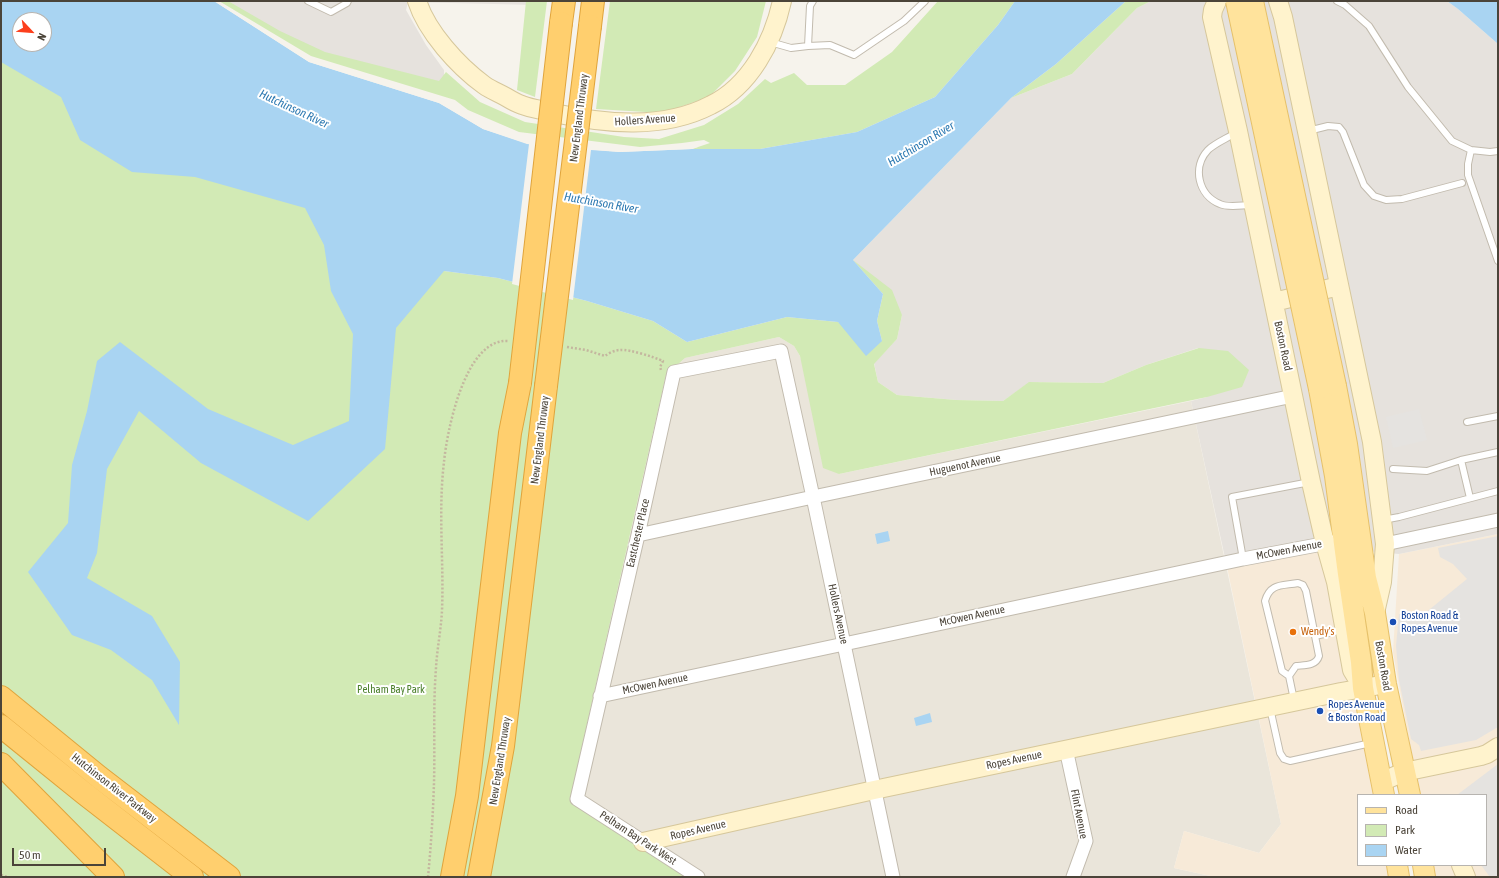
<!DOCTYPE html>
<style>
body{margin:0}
#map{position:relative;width:1499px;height:878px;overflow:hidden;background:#f6f3ec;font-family:"Asap Condensed",sans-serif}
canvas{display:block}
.frame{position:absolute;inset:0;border:2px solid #4b4439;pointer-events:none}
.legend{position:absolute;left:1357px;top:794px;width:130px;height:72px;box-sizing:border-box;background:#fff;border:1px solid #b7b4b0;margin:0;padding:5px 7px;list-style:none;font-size:12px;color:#4b4439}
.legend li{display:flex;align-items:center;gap:8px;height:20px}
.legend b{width:20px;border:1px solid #b7b4b0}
.north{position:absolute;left:12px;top:12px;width:40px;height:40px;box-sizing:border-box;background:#fff;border:1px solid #b7b4b0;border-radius:50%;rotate:116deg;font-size:11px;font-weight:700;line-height:16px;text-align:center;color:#4b4439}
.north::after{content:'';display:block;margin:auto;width:14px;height:18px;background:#fc3f1d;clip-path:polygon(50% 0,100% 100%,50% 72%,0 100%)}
.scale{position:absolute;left:12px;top:848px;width:94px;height:18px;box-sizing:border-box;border:2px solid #4b4439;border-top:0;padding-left:5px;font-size:12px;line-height:14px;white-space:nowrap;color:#4b4439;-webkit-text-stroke:3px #fff;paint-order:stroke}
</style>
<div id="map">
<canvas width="1499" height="878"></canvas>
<div class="frame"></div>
<ul class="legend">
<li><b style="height:5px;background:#ffe39c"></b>Road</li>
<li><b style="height:11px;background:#d2eab5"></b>Park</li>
<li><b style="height:11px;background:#a9d4f2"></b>Water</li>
</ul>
<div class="north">N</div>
<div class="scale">50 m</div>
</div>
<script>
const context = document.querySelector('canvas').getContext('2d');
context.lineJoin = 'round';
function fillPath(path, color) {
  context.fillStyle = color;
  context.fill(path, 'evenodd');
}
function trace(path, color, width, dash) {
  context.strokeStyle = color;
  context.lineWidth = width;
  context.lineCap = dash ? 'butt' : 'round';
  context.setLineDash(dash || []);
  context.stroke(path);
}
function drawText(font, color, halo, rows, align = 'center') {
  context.font = font + ' "Asap Condensed",sans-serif';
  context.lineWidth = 4;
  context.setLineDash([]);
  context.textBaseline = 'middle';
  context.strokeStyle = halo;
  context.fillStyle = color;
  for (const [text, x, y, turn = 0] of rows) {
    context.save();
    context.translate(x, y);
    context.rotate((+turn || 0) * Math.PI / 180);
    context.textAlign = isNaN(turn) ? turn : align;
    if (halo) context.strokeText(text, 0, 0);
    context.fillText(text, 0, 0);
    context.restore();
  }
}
fillPath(new Path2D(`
 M779,337L794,346L800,356L839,474L1191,401L1281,824L1259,853L1184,831L1174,868L1215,877H689L571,795L666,375L685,358Z`), '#eae5da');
fillPath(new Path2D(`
 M1498,534V877H1434L1432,865H1486V795H1419L1393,652L1399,554Z
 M1322,547L1360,695L1377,795H1358V865H1390L1392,877H1215L1174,868L1184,831L1259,853L1281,824L1227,567Z`), '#f7ead8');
fillPath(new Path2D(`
 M225,1H537V5L408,2L406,10L426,45L444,70V88L321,55Z
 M1151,1H1447L1458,9L1498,44V534L1399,554L1322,547L1227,567L1191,401L1207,397L1198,348L1146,365L1103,383L1030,382L1003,401L956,400L897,395L878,382L874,363L897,339L902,315L853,260L1011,98L1072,74L1137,8Z`), '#e6e2dd');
fillPath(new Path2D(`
 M219,1H228L280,31L325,52L439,81L446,72L480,102L525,122L624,137L659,139L704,125L738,104L765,79L771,83L794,73L807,85H845L892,52L938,1H1015L998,25L935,97L857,132L760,149H692L710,143L704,140L682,143L640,147L519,132L468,110L455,100L311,56Z
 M526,1H547L535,97L517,90Z
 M610,1H766L757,37L735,71L709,97L662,113L596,109Z
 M1126,1H1151L1137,8L1072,74L1011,98L1056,64Z
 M1,4L20,20V44H44L444,271L498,278L587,301L653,321L687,342L787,317L838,322L882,341L877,321L883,294L853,260L892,290L902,315L897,339L874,364L878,382L897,395L956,400L1003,401L1029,382L1103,383L1146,365L1199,348L1228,351L1249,370L1242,387L1207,397L839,474L823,468L800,356L794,346L779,337L685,358L666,375L571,795L689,877H1Z`), '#d2eab5');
fillPath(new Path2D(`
 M1419,409L1427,440L1393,448L1386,417Z
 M1498,536V727L1476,740L1421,751L1419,745L1411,739L1399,680L1396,646L1399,614L1419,618L1467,579L1453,564L1440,557L1438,548Z
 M1498,764V877H1490L1481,865H1486V795H1457Z`), '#e5e3e0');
fillPath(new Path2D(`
 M1,1H214L309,62L439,103L483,129L527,144L620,152L692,149H760L857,132L935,97L998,25L1015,1H1126L1056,64L1011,98L853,260L883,294L877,321L882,341L866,356L838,322L787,317L687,342L653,321L587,301L498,278L444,271L396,328L385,449L308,521L201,463L139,411L107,469L97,553L87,578L152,616L180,662L179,725L152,680L111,650L72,635L28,572L68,523L72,465L87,411L97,361L120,342L208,409L293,445L349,421L353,334L331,291L324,245L305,208L195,177L132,172L80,140L61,97L1,62ZM20,20H44V44H20Z
 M1447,1H1498V44L1458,9Z
 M888,531L890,541L877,544L875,534Z
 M930,713L932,722L916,726L914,718Z`), '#a9d4f2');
fillPath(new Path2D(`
 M214,1H218L239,14L310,61L439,101L483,127L527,142L620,150L698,147L692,149L620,152L591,150L573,300L512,284L529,144L483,129L439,103L309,62Z`), '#f6f3ec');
const lane = new Path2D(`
 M308,1L331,12L347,3L348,1
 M1337,1L1345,5L1369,26L1408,87L1452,141L1471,150L1490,152L1498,151
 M770,42L791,48L808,46L830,45L854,55L904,21L925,1
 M808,46L810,6L813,1
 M1308,131L1328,126L1339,127L1343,132L1364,185L1374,196L1386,200L1402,199L1462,183
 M1237,132C1228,138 1215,143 1208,150C1192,167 1198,195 1220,204C1228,208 1242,205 1251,205
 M1471,150L1468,164V175L1498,261
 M1467,422L1498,416
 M1393,469L1427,471L1461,460
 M1470,498L1461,460L1498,452
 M1383,520L1399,517L1498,491
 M1243,559L1232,497L1310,482
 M1298,583L1303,585L1306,591L1319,656C1316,666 1305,665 1296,666L1289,676L1282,671L1265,601C1270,583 1282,586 1298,583Z
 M1315,636L1342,630
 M1289,676L1294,700
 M1270,708L1280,753L1284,759L1290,761L1371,743`);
const street = new Path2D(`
 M638,535L813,497L1293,396
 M1385,544L1498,520
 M600,696L1243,559L1333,542
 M1066,749L1086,841L1073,877
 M698,877L577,799L638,535L674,372L781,351L813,497L893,877`);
const secondary = new Path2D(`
 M417,1C427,32 458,66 484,85C491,90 499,93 506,97C511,100 516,103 522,105C532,109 544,110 554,113C605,124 663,130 711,105C750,86 773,42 782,1
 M1217,1L1213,10L1212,17L1238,131L1311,482L1325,543L1336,582L1352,670L1363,688
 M1278,1L1283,17L1372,442L1385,544L1382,582L1375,613
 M1274,302L1339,286
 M1381,782L1404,772L1481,756L1487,754L1498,747
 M643,842L874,790L1341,692L1386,684
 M1461,865L1466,877`);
const primary = new Path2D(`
 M1336,386L1347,444L1366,578L1375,613L1386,684L1410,795
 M1319,389L1335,476L1348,574L1361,662L1363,688L1384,795
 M1397,865L1399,877
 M1423,865L1425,877`);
const highway = new Path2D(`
 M561,23L564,1
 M590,26L593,1
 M1,697L99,777L229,877
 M1,726L85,794L192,877
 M1,764L113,877
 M452,877L467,796L510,433L520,383
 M479,877L503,746L546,386`);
trace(lane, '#c2bbae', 8);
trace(street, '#c2bbae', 15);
trace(secondary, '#d6c79b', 20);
trace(primary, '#e6c16a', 22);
trace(highway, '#e0a43c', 24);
trace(new Path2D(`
 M567,347L586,350L605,356C609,353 615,350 620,350C629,349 654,357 663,361L660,367L661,370
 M1,875L8,877
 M428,877C431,846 433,814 434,783C435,745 433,706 436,668C437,649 441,630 442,611C444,561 438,512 444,462C447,431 465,337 509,341`), '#c4b79f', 2.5, [2, 2]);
trace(lane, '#fff', 6);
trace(street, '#fff', 13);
trace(secondary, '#fff3cd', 18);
trace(primary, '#ffe39c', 20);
trace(highway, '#ffcf6e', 22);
const primaryBridge = new Path2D(`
 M1236,1L1319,389
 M1253,1L1336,386`);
const highwayBridge = new Path2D(`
 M520,383L561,23
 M546,386L590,26`);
trace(primaryBridge, '#e6c16a', 22, []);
trace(highwayBridge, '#e0a43c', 24, []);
trace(primaryBridge, '#ffe39c', 20);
trace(highwayBridge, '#ffcf6e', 22);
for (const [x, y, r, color] of [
 [1393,622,4,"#1a4fb4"],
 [1293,632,4,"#e8710a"],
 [1320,711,4,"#1a4fb4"]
]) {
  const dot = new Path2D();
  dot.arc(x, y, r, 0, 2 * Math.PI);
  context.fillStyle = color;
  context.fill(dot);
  trace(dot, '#fff', 1.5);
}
drawText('11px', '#4b4439', '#fff', [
 ["New England Thruway",579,118,-83],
 ["Hollers Avenue",645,120,-4],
 ["Boston Road",1283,346,78],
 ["New England Thruway",540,440,-83],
 ["Huguenot Avenue",965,465,-12],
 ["Eastchester Place",638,533,-77],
 ["McOwen Avenue",1289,550,-11],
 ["Hollers Avenue",838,614,78],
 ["McOwen Avenue",972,616,-12],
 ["Boston Road",1383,666,80],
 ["McOwen Avenue",655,684,-12],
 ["Ropes Avenue",1014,760,-12],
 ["New England Thruway",500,761,-81],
 ["Hutchinson River Parkway",114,788,38],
 ["Flint Avenue",1079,814,79],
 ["Ropes Avenue",698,830,-13],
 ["Pelham Bay Park West",638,838,33]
]);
drawText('11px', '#164399', '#fff', [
 ["Boston Road &",1401,616],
 ["Ropes Avenue",1401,629],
 ["Ropes Avenue",1328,705],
 ["& Boston Road",1328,718]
], 'left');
drawText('11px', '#c56008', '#fff', [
 ["Wendy's",1301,632]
], 'left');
drawText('11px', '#4a7f2a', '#fff', [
 ["Pelham Bay Park",391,690]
]);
drawText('italic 12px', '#2e7ab2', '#fff', [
 ["Hutchinson River",294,109,25],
 ["Hutchinson River",921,144,-31],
 ["Hutchinson River",601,203,10]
]);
</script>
